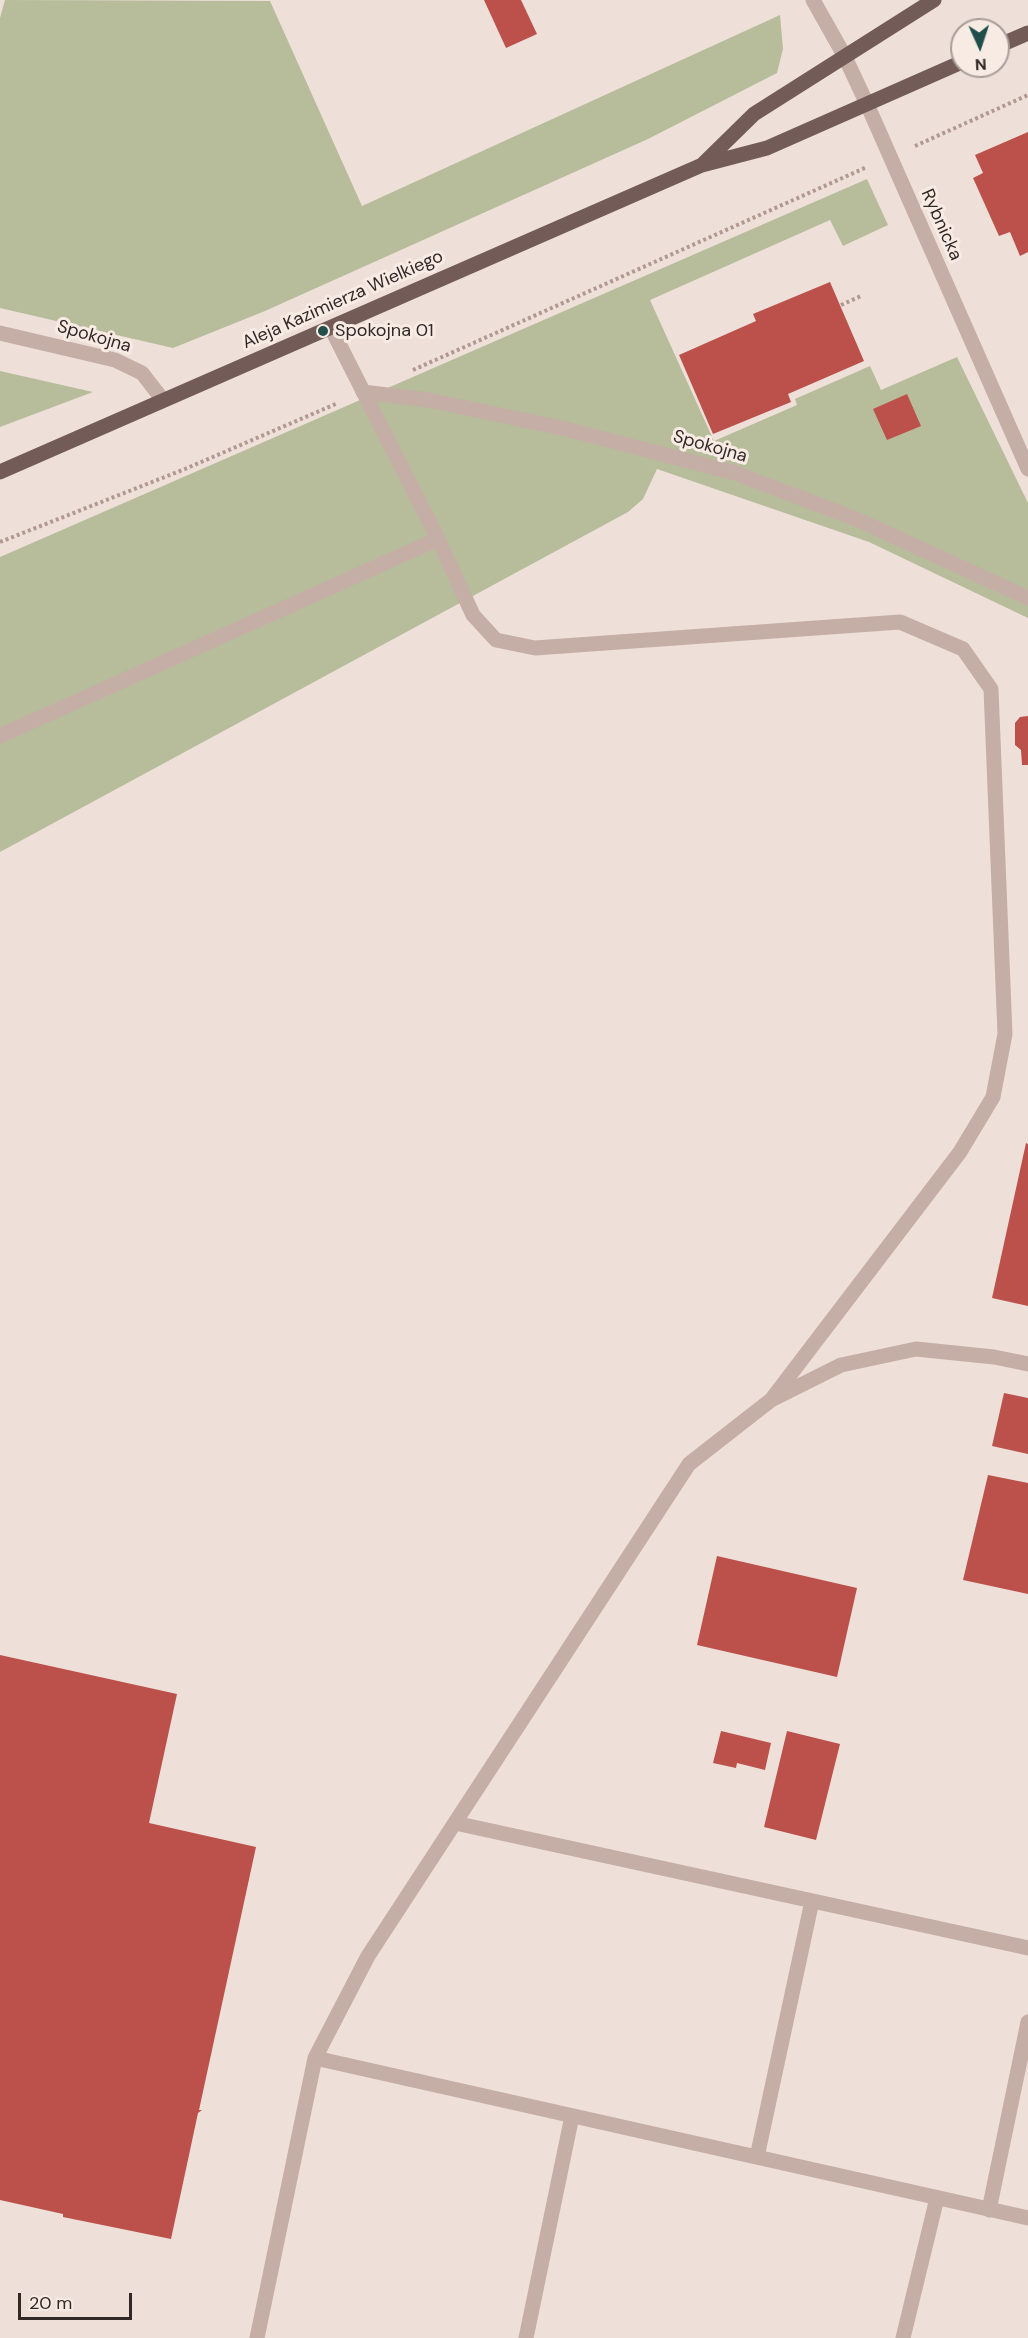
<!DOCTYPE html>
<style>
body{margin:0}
#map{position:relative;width:1028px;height:2338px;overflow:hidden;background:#eee0d9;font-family:"DM Sans",sans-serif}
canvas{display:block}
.north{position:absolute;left:950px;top:18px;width:60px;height:60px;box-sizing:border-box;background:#f7ebe4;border:2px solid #a89d98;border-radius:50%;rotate:177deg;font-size:16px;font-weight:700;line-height:24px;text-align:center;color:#322826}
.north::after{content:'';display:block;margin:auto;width:21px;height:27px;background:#204f4a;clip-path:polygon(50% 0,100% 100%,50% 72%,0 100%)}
.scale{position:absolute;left:18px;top:2293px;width:114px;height:27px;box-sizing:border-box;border:3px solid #322826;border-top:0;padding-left:8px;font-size:18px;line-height:21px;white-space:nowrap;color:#322826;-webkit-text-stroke:4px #f7ebe4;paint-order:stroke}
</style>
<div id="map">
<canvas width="1028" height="2338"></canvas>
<div class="north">N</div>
<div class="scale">20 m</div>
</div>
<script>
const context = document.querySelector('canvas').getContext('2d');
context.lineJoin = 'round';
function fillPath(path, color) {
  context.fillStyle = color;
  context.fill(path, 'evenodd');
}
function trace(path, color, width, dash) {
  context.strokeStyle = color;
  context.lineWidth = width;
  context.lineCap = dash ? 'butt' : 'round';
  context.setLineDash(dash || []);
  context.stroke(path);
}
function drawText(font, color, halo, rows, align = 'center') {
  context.font = font + ' "DM Sans",sans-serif';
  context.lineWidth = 6;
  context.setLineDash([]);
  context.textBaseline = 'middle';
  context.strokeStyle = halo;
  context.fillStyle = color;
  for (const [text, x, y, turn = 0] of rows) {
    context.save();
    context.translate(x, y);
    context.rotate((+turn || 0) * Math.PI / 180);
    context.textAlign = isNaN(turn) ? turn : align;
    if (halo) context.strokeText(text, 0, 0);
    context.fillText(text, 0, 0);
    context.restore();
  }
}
fillPath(new Path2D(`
 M5,0L270,1L362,206L780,15L783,49L777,73L648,139L265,311L173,348L0,308V18Z
 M867,179L888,225L843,246L830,220L650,300L714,441L797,405L795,399L870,366L881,390L957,357L1028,503V618L869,542L657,469L643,499L628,512L0,852V557Z
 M0,371L93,392L0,427Z`), '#b7bc9a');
fillPath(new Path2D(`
 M484,0H521L537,34L506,48Z
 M1028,132V252L1020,256L1010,232L999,236L973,178L983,173L975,155Z
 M830,282L864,361L788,394L791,402L713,434L679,355L756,321L753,314Z
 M907,394L921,426L887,440L873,409Z
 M1028,716V765H1022L1021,750L1015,745V723L1020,717Z
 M1026,1143L1028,1144V1306L992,1298Z
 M1004,1393L1028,1398V1454L992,1446Z
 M988,1475L1028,1483V1594L963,1580Z
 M717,1556L857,1588L837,1677L697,1645Z
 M0,1655L177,1694L149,1823L256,1847L199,2110H202L198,2113L171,2239L63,2217V2214L0,2200Z
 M721,1731L771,1743L765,1770L737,1763L736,1768L713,1763Z
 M787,1731L840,1744L816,1840L764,1827Z`), '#bb514a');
trace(new Path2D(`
 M915,146L1028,95
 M841,305L861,296
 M413,370L867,167
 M0,542L185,469L338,403`), '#b19890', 4, [3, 3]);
trace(new Path2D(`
 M331,328L438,539L473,615L496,640L535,648L900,622L963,649L991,689L1005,1034L993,1097L960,1152L771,1400
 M0,736L438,539
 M455,1823L1028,1948
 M315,2058L1028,2218
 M757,2157L812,1901
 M989,2210L1028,2022
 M257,2338L315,2058L368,1956L689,1464L771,1400L841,1365L916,1349L994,1357L1028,1364
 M526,2338L572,2116
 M903,2338L937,2198`), '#c5aea6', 15);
trace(new Path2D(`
 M813,0L844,55L867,104L1028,469
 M0,333L115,360L142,373L163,400
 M363,392L428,400L562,428L735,473L856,519L1028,598`), '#c5aea6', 15);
trace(new Path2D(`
 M998,46L1028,33
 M702,165L754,114L934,0
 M0,472L702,165L767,148L962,62`), '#735c58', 15);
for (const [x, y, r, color] of [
 [323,331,6,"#204f4a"]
]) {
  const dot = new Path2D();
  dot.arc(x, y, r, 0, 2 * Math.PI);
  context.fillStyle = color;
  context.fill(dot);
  trace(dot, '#f7ebe4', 2);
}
drawText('18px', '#322826', '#f7ebe4', [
 ["Rybnicka",941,225,66],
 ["Aleja Kazimierza Wielkiego",343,300,-24],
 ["Spokojna",94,337,16],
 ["Spokojna",710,447,16]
]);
drawText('18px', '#322826', '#f7ebe4', [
 ["Spokojna 01",335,331]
], 'left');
</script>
